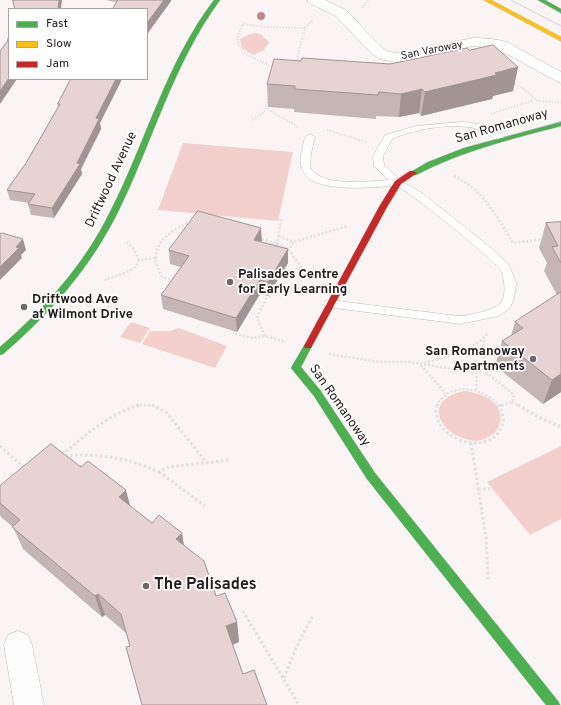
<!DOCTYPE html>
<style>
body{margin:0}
#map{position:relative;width:561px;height:705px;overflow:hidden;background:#faf4f4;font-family:Overpass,sans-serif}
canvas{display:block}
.legend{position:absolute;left:8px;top:8px;width:140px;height:72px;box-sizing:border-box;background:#fff;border:1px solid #a7a4a4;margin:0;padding:5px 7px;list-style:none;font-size:12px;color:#231c1c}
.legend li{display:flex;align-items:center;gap:8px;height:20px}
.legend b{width:20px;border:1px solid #a7a4a4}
</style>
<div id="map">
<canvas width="561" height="705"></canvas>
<ul class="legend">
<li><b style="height:5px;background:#4caf50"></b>Fast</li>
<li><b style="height:5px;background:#ffc107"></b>Slow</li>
<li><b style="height:5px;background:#c62828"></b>Jam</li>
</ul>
</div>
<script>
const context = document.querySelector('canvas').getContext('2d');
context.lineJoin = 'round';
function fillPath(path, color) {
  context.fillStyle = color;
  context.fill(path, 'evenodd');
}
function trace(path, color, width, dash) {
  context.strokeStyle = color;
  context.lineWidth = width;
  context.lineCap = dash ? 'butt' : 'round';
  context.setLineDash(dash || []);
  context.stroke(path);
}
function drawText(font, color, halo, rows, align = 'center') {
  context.font = font + ' Overpass,sans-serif';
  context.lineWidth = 3.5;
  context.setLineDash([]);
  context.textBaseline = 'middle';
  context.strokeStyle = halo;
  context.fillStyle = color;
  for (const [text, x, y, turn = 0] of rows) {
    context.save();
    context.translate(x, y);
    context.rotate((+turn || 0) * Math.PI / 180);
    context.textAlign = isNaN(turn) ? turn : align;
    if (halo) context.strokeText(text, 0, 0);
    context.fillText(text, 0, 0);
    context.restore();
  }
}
fillPath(new Path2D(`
 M255,33L260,34L269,42L264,50L253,55L242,48L240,39L250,34Z
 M183,143L293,152L278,221L158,210Z
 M131,322L150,328L140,343L120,337Z
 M179,328L227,346L215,368L142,344L150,331H170Z
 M465,391C527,399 498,459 456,435C449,431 443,426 440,418C435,401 451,393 465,391Z
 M561,446V519L530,535L487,482Z`), '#f4d0cd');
const lane = new Path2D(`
 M462,122C478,123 495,126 506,139L504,141C496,143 484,130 474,128C448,123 415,129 392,139L383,156L384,165L401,181L422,193L496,252L509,265L516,282L515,294L511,306L509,309L498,316L461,324L326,307L324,304L326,301L330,300C359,304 388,307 417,311C431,312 445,315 459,316C468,316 494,310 500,304C507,296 505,278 500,269C493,259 407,189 396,186C391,185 383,187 378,187C359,188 326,190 310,179C295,168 302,152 305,137L310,134L315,137L311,154L310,167C320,188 370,181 389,180L374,166L373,156L385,135L416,126Z`);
const street = new Path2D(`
 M307,0H325L346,10L381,47L389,52L400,53L473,38C485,38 496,39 507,42L561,72V83L556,81L498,49L473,46L400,63L380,59L371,53L336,16L309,3Z
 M18,631L28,635L32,645L44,705H14L4,645L8,635Z`);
const fast = new Path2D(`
 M214,0H220C173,64 153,141 118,212C90,268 50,314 3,354L0,355V347C45,308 84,265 110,212C146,142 166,63 214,0Z
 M538,0H545L561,9V13Z
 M561,122V126C511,139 462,151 416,175H413L409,173L428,162L464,148Z
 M308,343L312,346L301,367L320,390L375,473L558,701L560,705H546L367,479L314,396L291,368L305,344Z`);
const slow = new Path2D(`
 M484,0H491L561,37V41Z`);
const jam = new Path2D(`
 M410,171H413L417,173L401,184L387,207L311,348H305L304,346L379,207L395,181Z`);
trace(lane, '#c1bcbb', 1);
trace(street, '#c1bcbb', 1);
trace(fast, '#c1bcbb', 1);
trace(slow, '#c1bcbb', 1);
trace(jam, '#c1bcbb', 1);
trace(new Path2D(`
 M362,8L368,0
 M296,63L305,28L313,20
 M275,67C260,61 240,56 237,38L243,24L266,27L305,28
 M512,84L521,87L538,101L561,102
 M268,99L266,108L298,127
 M491,114L534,100
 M252,120L264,112L266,108
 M327,130L366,142
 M454,176L455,177`), '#e2e0e0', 2, [1.5, 1.5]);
trace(new Path2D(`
 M454,176C483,190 497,216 513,243L544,239
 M279,236L293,242
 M258,238L278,244L289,250
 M127,242L133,248L139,260
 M277,245L281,219H278
 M306,274L289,250L293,242L348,226
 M104,280C115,276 136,272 139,260L156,258
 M174,280L162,277C160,272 157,267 156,262C153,241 175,227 192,222
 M295,287L306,274L321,275
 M235,334L253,338L265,336L285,342
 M265,336L257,318L266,299L278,290L295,287L312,293
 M329,354L379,362H411L477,373L483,370L484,338
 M483,370L514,395L512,402L500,406
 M476,390L477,373
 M446,394L420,364C439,359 475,350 487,334
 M512,402L519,406
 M136,406L141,405L156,406
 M437,406C447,381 485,387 499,406`), '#e2e0e0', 2.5, [2, 2]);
trace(new Path2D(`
 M152,405L166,412L171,418L206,462
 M437,405C429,439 490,459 502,426C505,418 502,411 498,405
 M518,405L538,417L561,427
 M500,406L502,405
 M471,443L486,537L488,579
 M0,446L24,468
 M62,455C85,435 109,414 139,405
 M65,456C99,453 128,458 159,472L169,467L230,460
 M159,472L205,506
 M478,489H493
 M243,611L299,705
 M284,678L295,650L313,615`), '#e2e0e0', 3, [2.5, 2.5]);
fillPath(lane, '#fefdfd');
fillPath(street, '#fefdfd');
fillPath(fast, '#4caf50');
fillPath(slow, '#ffc107');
fillPath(jam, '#c62828');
trace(new Path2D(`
 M511,0L561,26`), '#d5d2d2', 1);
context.fillStyle = '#c18a8a';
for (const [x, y] of [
 [261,16]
]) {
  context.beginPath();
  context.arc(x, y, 4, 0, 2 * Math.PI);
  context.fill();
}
fillPath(new Path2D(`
 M106,0H171V1L150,30L147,35V9Z
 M469,50L518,67L513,91L493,96L492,99L421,116L419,113L399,117L376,116V119L294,112V109L268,107L267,84L301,61L390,64Z
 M71,79H122L100,123L101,129L81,169L82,174L54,218L31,215L28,204L29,203L10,200L7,190L26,163L58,107V104Z
 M561,222V392L543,404L495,366L502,341L511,336L515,322L557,295L544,271L547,263L539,248L546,223Z
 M261,242L288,249V263L268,296L260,294L237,332L163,309L161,295L181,267L170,264L169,250Z
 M0,486L130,506L152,523L182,533L184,545L216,596L237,622L239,642L233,645L243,674L267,705L130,646L126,633L105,615L102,617L23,549L13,527L1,517L0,515Z`), '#c6b5b5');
fillPath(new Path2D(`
 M59,0H62L61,9H58Z
 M164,0H171V1L150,30L147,35V23Z
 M518,67L513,91L493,96L492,99L421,116L425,92L495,73Z
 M9,78V79H17L0,104V91Z
 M116,79H122L100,123L101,129L81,169L82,174L54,218L52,208L77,163L96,118Z
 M422,89L419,113L399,117L401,94Z
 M261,228L262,242L254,240Z
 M23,239L26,250L21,255L22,258L0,280V267L16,247Z
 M288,249V263L268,296V282Z
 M260,280V294L237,332L236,318Z
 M561,374V392L543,404L552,380Z
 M126,490L132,513L119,497Z
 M182,533L185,555L176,539Z
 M98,594L105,615L102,617L95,596Z
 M237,622L239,642L229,646L226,626Z`), '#a19493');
const building = new Path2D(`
 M13,0H59L58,9H15Z
 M118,0H164L147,23V9H113Z
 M9,35V78L0,91V51L7,42Z
 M493,45L518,67L495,73L497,75L425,92L422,89L401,94L379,92L378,95L295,89V86L267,84L274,59L301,61L302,58L390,64L467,48L469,50Z
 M71,79H116L96,118L99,119L77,163L80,164L52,208L28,204L35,194L7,190L26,163L60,104H58Z
 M198,211L261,228L254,240L288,249L268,282L260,280L236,318L161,295L189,256L169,250Z
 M561,222V263L552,247L558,246L546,223Z
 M2,233L23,239L16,247L19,248L0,267V234Z
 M561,292V374L552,380L502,341L523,328L515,322Z
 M51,444L81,467L88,461L126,490L119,497L152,523L159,515L182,533L176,539L204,561L216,596L225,593L237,622L226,626L243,674L254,670L267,705H142L126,647L130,646L121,614L98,594L95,596L12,527L20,520L0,503V486Z`);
fillPath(building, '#e6d3d2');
trace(building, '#a19493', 1);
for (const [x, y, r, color] of [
 [230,282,4,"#6e6868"],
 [24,307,4,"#6e6868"],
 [533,359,4,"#6e6868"],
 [146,586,4,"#6e6868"]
]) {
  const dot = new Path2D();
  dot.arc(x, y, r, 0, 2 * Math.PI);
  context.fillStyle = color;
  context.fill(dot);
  trace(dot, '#fff', 1.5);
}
drawText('11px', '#231c1c', '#fff', [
 ["San Varoway",432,51,-11]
]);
drawText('13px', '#231c1c', '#fff', [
 ["San Romanoway",502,127,-16],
 ["Driftwood Avenue",112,180,-65],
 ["San Romanoway",339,406,55]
]);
drawText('bold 13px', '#231c1c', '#fff', [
 ["Palisades Centre",238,275],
 ["for Early Learning",238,290],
 ["Driftwood Ave",32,300],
 ["at Wilmont Drive",32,315],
 ["San Romanoway",525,352,"right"],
 ["Apartments",525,367,"right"]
], 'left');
drawText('bold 16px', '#231c1c', '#fff', [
 ["The Palisades",154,586]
], 'left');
</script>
